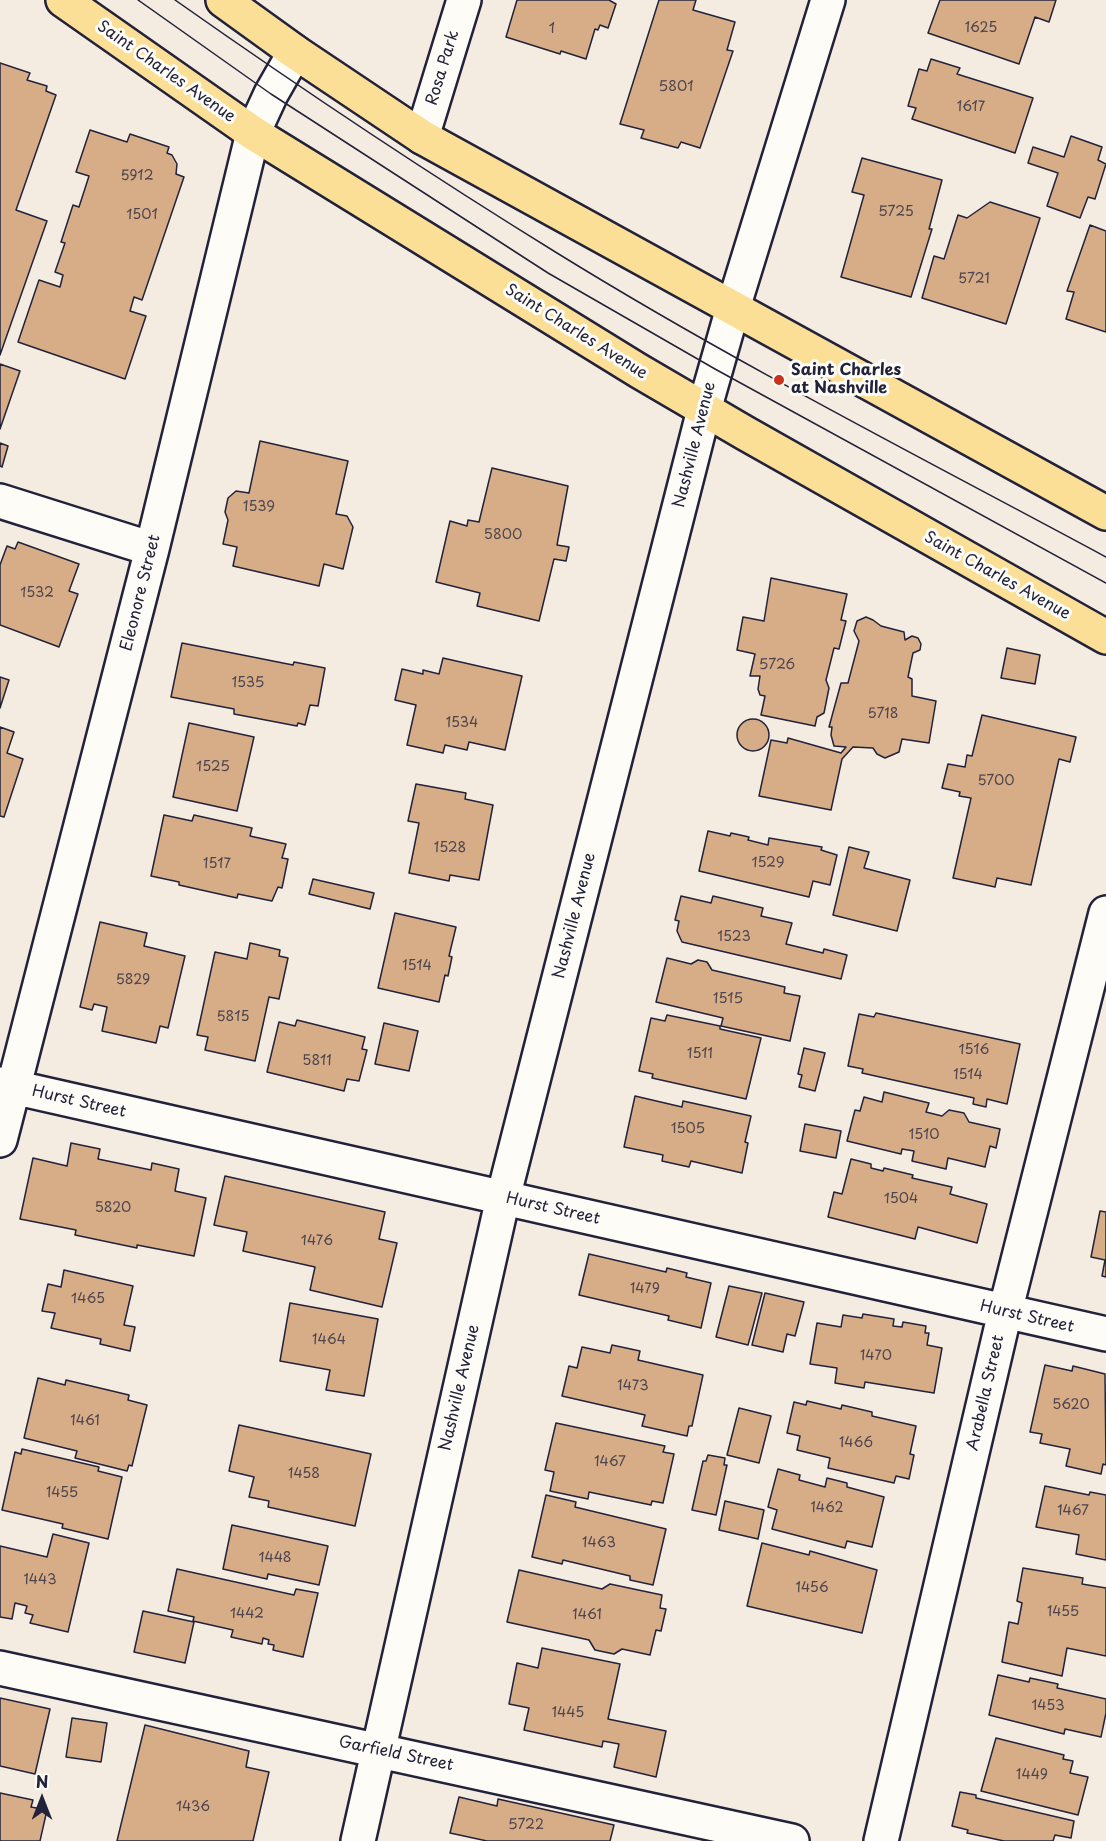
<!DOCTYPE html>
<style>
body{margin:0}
#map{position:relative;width:1106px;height:1841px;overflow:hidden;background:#f5ece1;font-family:"Playpen Sans",sans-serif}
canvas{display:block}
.north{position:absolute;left:12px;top:1769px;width:60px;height:60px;-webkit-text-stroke:4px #fdfcf7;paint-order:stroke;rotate:0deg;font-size:16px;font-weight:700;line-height:24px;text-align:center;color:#22223b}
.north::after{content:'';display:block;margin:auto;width:21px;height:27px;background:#22223b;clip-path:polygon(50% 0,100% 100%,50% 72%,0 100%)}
</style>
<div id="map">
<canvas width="1106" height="1841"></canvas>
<div class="north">N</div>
</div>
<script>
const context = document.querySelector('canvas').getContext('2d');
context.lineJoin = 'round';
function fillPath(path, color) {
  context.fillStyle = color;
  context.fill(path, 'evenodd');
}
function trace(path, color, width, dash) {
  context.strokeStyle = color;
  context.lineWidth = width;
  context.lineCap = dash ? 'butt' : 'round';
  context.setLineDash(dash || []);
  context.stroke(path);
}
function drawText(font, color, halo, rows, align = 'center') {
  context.font = font + ' "Playpen Sans",sans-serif';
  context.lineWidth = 6;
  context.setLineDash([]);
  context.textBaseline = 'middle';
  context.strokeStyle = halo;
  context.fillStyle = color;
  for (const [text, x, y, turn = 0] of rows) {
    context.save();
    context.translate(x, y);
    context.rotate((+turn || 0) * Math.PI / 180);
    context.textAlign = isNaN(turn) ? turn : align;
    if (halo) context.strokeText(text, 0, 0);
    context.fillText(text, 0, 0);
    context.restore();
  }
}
const building = new Path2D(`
 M517,0H609L616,4L608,28L600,25L598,30L595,29L586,59L561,51L560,54L506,37Z
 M659,0H696L693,10L735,22L727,50L733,51L700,148L681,142L678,148L641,138L644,130L620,124Z
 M940,0H1056L1049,22L1035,17L1019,64L928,33Z
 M931,59L960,68L957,74L1033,98L1015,153L912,119L916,108L908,106L919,69L927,71Z
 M0,63L30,73L27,80L47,86L46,91L56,95L16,210L47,221L0,355Z
 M90,130L127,142L130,134L169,147L167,153L172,155L177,164L176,174L184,177L142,300L134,297L130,311L146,316L125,379L18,342L39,280L60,287L63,275L55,272L65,243L61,242L73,205L79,207L89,176L76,172Z
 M1071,136L1102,147L1098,160L1106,164L1095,199L1088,197L1080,218L1047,206L1058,173L1028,163L1033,147L1064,157Z
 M862,158L942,180L929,229H932L911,297L841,277L864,195L852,192Z
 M990,202L1040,218L1006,324L922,298L934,256L944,259L958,215L967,218Z
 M1090,225L1106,231V332L1066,319L1074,292L1067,291Z
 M0,364L20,371L0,429Z
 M260,441L348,461L336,514L347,516L353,527L343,569L324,564L319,586L233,566L237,547L223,544L228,520L225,512L228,498L236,491L249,493Z
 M0,443L8,446L2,467L0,466Z
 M492,468L568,486L557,545L569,547L566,561L554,559L539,621L477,606L480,593L436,582L450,521L467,526L468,520L479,522Z
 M18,542L79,564L69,591L78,594L59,647L0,625V565L7,546L15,549Z
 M771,578L847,594L841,620L846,621L839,649L834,648L826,680L829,688L824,713L817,717L815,726L761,715L765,696L760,695L758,689L760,676H750L755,654L737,650L743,617L764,621Z
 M866,617L873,620L881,626L904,632L905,640L912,636L918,638L921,644L920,650L913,653L908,677L912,679V696L936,701L929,743L902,739L899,752L885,758L877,754L873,748L853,747L842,759L831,810L759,796L771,740L787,743L788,738L841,753L846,747L834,746L831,735L832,727H829L841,683H848L859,641L854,631L857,621Z
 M182,643L293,665L294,662L325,668L318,706L310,705L305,725L298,723L297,726L234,714V709L171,697Z
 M1007,648L1040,655L1035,684L1001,678Z
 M443,658L522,676L505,750L469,742L467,750L445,745L443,753L407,745L416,705L395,700L402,669L423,674V670L439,674Z
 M0,677L9,680L0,708Z
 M982,715L1076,737L1070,762L1059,759L1031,885L997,878L995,887L953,878L971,798L959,796L960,792L942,788L948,764L965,767L967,755L972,756Z
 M737 735a16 16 0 1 1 32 0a16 16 0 1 1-32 0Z
 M189,723L254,737L237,811L173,797Z
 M0,727L14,732L7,753L23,759L4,817L0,816Z
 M416,784L466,793L465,799L493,805L479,880L450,875L449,881L409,873L419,823L408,821Z
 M164,815L192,821L194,815L252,828L250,836L286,844L282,858L288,859L282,888L278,887L272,901L238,894L237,898L179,885V882L151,876Z
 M708,831L730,836L731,833L749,837L748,840L768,845L769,838L822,847L821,850L837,855L830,885L813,881L809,897L699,871Z
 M849,847L869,852L864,868L910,880L897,931L833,915Z
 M313,879L374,893L370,909L309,894Z
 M681,896L711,903L713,896L763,908L761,916L792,923L786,944L823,953L824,949L847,955L841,979L682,942L677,931L679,921L675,920Z
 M395,913L456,927L449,956L452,957L448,976L445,975L439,1002L378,988Z
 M100,922L147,933L144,946L185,956L168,1028L160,1026L156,1043L102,1031L107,1007L94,1004L92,1010L80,1007Z
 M250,943L280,950L279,956L288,958L279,999L269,997L255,1061L205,1050L208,1037L197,1035L215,952L247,959Z
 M667,958L691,964L698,960L707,962L712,970L785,987L784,993L800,996L790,1041L721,1026L723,1018L656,1002Z
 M876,1013L1020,1044L1007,1104L987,1099L986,1107L973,1104L974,1098L862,1073L863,1069L848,1066L859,1014L874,1017Z
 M667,1015L720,1026V1029L761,1038L746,1099L652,1078L653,1074L639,1071L651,1018L665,1021Z
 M297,1020L365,1037L362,1049L367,1050L359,1081L347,1079L344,1091L267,1072L279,1022L295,1026Z
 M384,1023L418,1031L409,1071L375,1064Z
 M804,1048L825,1053L815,1091L799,1087L802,1075L798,1074Z
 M884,1092L929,1103L926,1112L942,1116L949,1110L964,1113L969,1122L1000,1129L996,1148L990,1146L985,1167L948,1158L946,1169L912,1161L914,1151L902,1149L901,1154L847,1141L855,1110L860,1111L864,1097L882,1102Z
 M635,1096L682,1107L683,1101L751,1116L745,1142L748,1143L742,1173L691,1161L689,1167L662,1161L663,1155L624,1147Z
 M805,1124L841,1131L836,1158L800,1151Z
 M71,1143L100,1149L98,1159L151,1170L152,1163L179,1169L175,1191L206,1198L194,1256L137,1245V1248L75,1235L76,1230L20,1219L33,1158L67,1166Z
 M851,1159L871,1164V1168L883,1171L884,1168L913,1175L912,1178L952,1187L950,1194L987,1204L977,1243L918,1227L915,1239L828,1217L834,1192L842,1194Z
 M225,1176L385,1212L379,1239L397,1243L382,1307L310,1290L315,1267L243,1251L247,1232L214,1225Z
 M1100,1211L1106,1212V1277L1102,1276L1105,1260L1091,1257Z
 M589,1254L666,1272L667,1268L687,1273L686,1277L711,1283L701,1328L668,1320L669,1316L579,1295Z
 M64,1270L133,1286L124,1325L135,1327L130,1351L100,1344L101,1339L51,1328L55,1313L42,1311L48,1284L61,1287Z
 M729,1286L762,1293L748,1345L716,1337Z
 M765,1293L804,1302L795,1336L787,1334L783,1352L752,1345Z
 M290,1303L378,1319L364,1396L326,1390L330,1370L280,1361Z
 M863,1314L894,1319L893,1326L902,1327L903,1322L926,1326L925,1333H929L927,1345L942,1348L934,1393L865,1382L864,1388L835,1383L837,1368L810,1364L817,1323L841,1327L843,1315L862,1318Z
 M612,1345L640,1351L638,1360L703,1375L692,1426H689L687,1436L642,1426L645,1415L562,1396L569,1366L577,1368L582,1347L610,1353Z
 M1045,1365L1072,1371L1073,1366L1105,1374L1106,1465L1103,1464L1101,1474L1066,1466L1070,1449L1040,1443L1042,1434L1030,1432Z
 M38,1378L65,1385L66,1380L129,1395L128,1400L147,1405L132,1466L129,1465L127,1471L75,1458L77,1451L24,1438Z
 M807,1401L841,1409L842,1405L872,1412V1416L916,1426L910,1454L914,1455L909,1479L896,1476L894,1483L828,1468L830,1458L797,1450L800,1436L787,1433L794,1402L806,1405Z
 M739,1408L771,1416L759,1463L727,1455Z
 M556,1423L665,1446L663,1452L674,1454L663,1503L652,1501L651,1505L589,1492L588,1499L550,1491L554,1472L545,1470Z
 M239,1425L371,1454L355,1526L268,1507L269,1501L249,1497L254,1477L229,1471Z
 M22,1449L99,1467L98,1471L122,1477L108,1539L62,1528L63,1524L2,1510L15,1452L21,1454Z
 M708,1455L725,1458L724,1465H727L716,1515L692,1510L703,1461H706Z
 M778,1469L800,1475L799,1480L825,1487L827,1478L847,1483V1487L884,1497L872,1547L847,1541L845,1548L772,1529L777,1510L768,1507Z
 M1045,1486L1089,1495L1090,1492L1106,1495V1560L1076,1554L1079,1535L1036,1527Z
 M546,1495L576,1502L575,1507L666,1529L653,1585L630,1580V1576L563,1560L562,1564L532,1557Z
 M725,1501L764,1510L758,1539L719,1530Z
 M232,1525L328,1546L319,1585L268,1574L267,1579L223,1569Z
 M53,1534L89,1543L68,1632L30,1623L33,1615L25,1613L27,1606L15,1603L12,1619L0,1617V1546L47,1557Z
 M762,1543L809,1555L810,1551L877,1570L862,1633L747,1606Z
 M1023,1568L1083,1578L1082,1584L1106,1588V1656L1067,1648L1062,1676L1002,1662L1009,1622L1018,1624L1022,1603L1017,1601Z
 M177,1569L294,1595L296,1589L318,1593L303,1657L273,1650L274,1645L268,1644L269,1640L263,1638L262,1644L231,1637L233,1630L193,1621L194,1617L168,1611Z
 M519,1570L602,1589L610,1584L662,1595L660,1608L666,1609L661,1631L656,1630L650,1655L622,1649L614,1654L595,1650L589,1640L507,1622Z
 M143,1611L194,1622L185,1663L134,1652Z
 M542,1648L620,1664L608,1719L666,1731L656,1777L614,1767L619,1744L603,1741L602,1747L524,1730L529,1708L509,1704L517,1663L538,1668Z
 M998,1675L1029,1682L1030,1678L1058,1684L1057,1688L1106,1699V1713L1101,1737L1065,1729L1064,1734L989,1715Z
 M0,1698L50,1709L35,1774L0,1766Z
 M72,1718L107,1723L101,1762L66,1757Z
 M145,1725L249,1751L246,1767L269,1772L253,1841H117Z
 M996,1738L1064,1755L1063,1759L1073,1761L1070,1773L1088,1777L1078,1815L981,1791Z
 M960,1792L976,1795V1798L1074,1821L1071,1838L1055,1835L1053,1841H1004L967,1833L968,1830L952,1826Z
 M0,1793L33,1800L31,1807L47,1810L40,1841H0Z
 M459,1797L497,1806L498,1799L614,1825L610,1841H487L450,1833Z`);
fillPath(building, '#d6ad87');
trace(building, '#22223b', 1.5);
const minor = new Path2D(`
 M422,137L464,0
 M0,501L152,549
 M0,1084L1106,1334
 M0,1140L152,549L253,133L271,94L295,52
 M0,1668L792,1841
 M358,1841L503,1198L704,410L733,308L828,0
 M881,1841L1005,1312L1106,913`);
const major = new Path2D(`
 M63,0L253,133L639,371L745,433L1106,637
 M223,0L295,52L422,137L1106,513`);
trace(minor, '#22223b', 38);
trace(major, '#22223b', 38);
trace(minor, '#fdfcf7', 33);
trace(major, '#fbdf96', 33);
trace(new Path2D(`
 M138,0L271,94L548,273L715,369L1106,583
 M175,0C300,88 427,173 557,253C735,363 922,458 1106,557`), '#22223b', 1.5);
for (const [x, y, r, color] of [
 [779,380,6,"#c8321e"]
]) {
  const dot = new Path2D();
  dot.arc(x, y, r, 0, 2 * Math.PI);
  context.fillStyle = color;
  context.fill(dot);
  trace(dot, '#fdfcf7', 2);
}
drawText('14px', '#4f454e', null, [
 ["1625",981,28],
 ["1",552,29],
 ["5801",676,87],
 ["1617",971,107],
 ["5912",137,176],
 ["5725",896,212],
 ["1501",142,215],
 ["5721",974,279],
 ["1539",259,507],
 ["5800",503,535],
 ["1532",37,593],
 ["5726",777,665],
 ["1535",248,683],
 ["5718",883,714],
 ["1534",462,723],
 ["1525",213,767],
 ["5700",996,781],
 ["1528",450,848],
 ["1529",768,863],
 ["1517",217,864],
 ["1523",734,937],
 ["1514",417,966],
 ["5829",133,980],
 ["1515",728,999],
 ["5815",233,1017],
 ["1516",974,1050],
 ["1511",700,1054],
 ["5811",317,1061],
 ["1514",968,1075],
 ["1505",688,1129],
 ["1510",924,1135],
 ["1504",901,1199],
 ["5820",113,1208],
 ["1476",317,1241],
 ["1479",645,1289],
 ["1465",88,1299],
 ["1464",329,1340],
 ["1470",876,1356],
 ["1473",633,1386],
 ["5620",1071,1405],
 ["1461",85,1421],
 ["1466",856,1443],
 ["1467",610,1462],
 ["1458",304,1474],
 ["1455",62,1493],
 ["1462",827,1508],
 ["1467",1073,1511],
 ["1463",599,1543],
 ["1448",275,1558],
 ["1443",40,1580],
 ["1456",812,1588],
 ["1455",1063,1612],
 ["1442",247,1614],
 ["1461",587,1615],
 ["1453",1048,1706],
 ["1445",568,1713],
 ["1449",1032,1775],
 ["1436",193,1807],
 ["5722",526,1825]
]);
drawText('16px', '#22223b', '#fdfcf7', [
 ["Rosa Park",443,68,-73],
 ["Saint Charles Avenue",166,72,35],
 ["Saint Charles Avenue",576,332,32],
 ["Nashville Avenue",695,445,-76],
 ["Saint Charles Avenue",997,576,29],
 ["Eleonore Street",141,593,-76],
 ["Nashville Avenue",575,916,-76],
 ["Hurst Street",79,1102,13],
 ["Hurst Street",553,1209,13],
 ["Hurst Street",1027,1317,13],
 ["Nashville Avenue",460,1388,-77],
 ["Arabella Street",986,1393,-77],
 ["Garfield Street",396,1754,12]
]);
drawText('bold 16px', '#22223b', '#fdfcf7', [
 ["Saint Charles",791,371],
 ["at Nashville",791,389]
], 'left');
</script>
